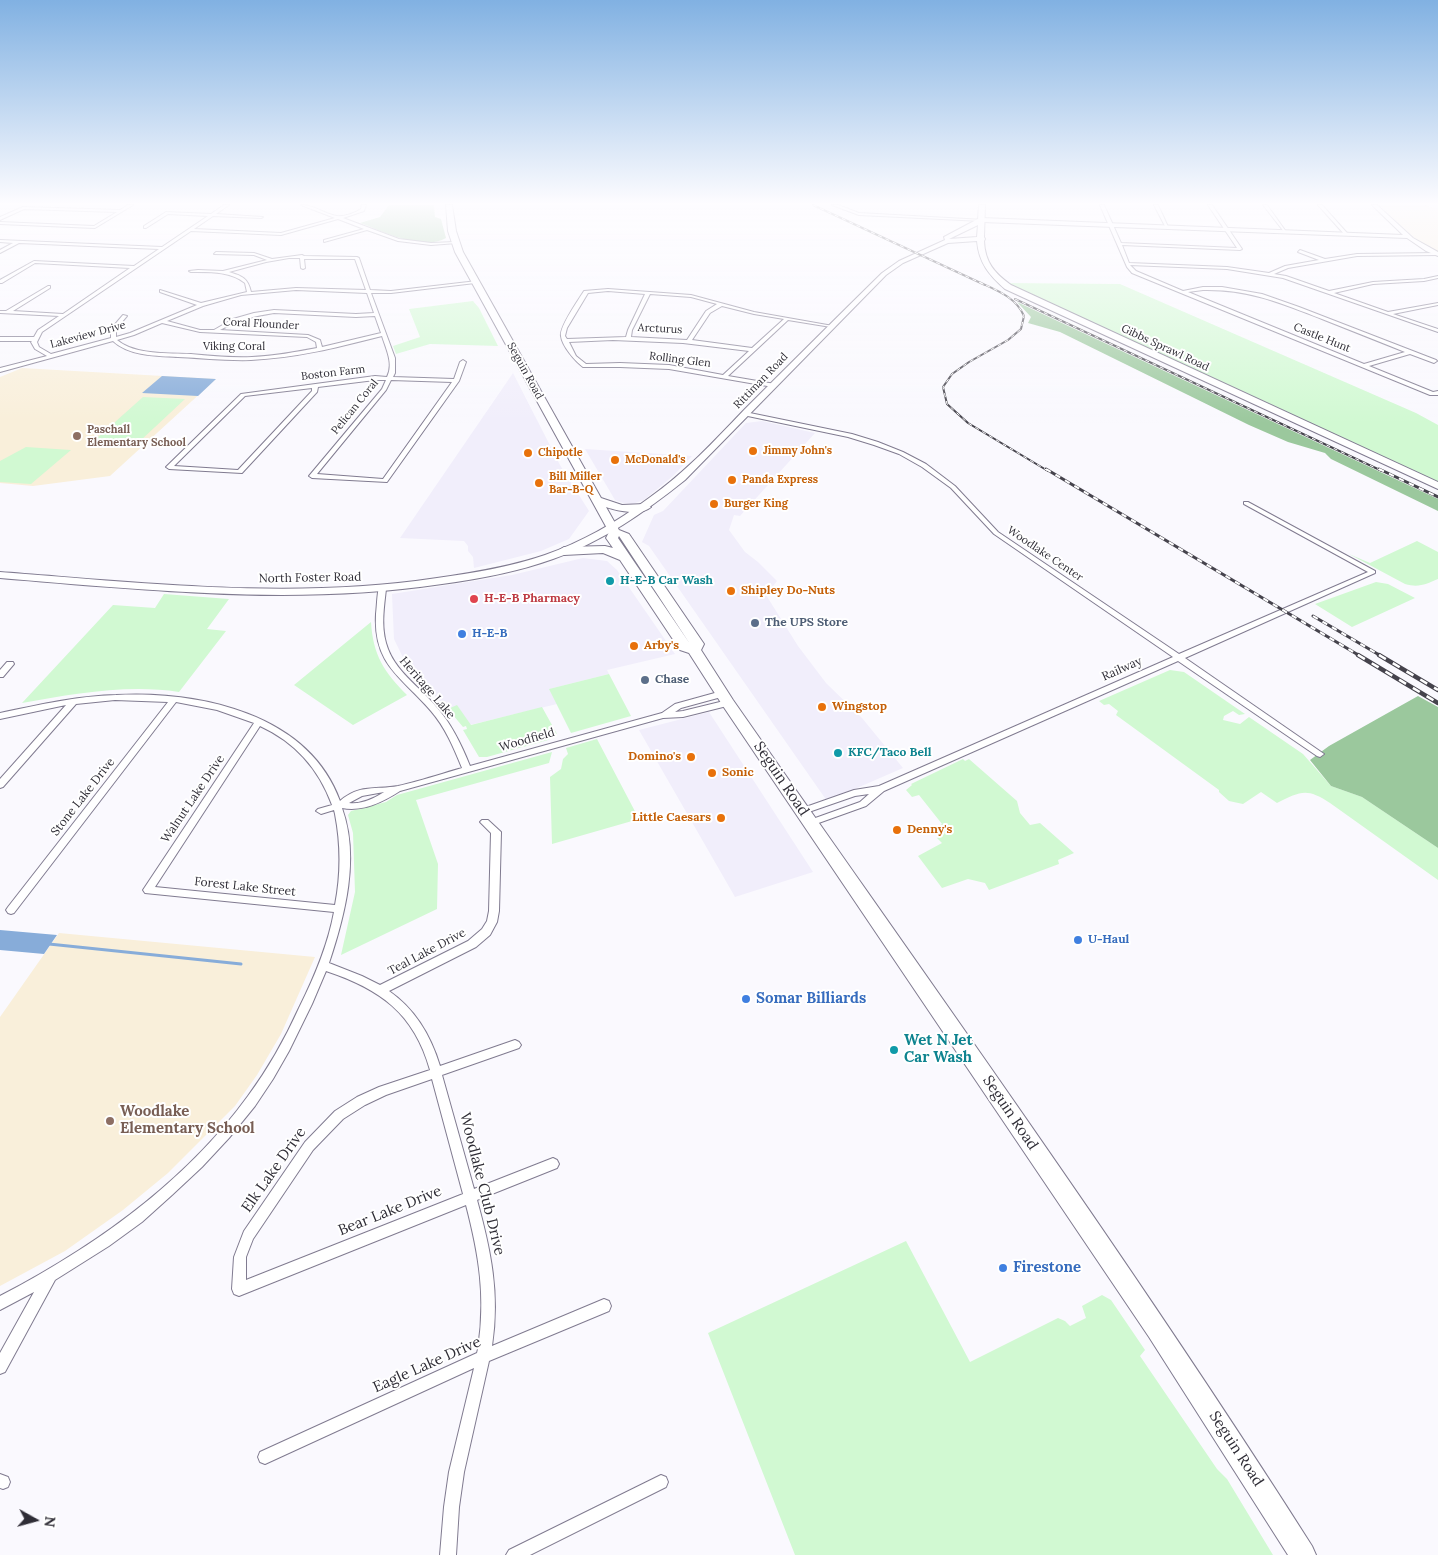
<!DOCTYPE html>
<style>
body{margin:0}
#map{position:relative;width:1438px;height:1555px;overflow:hidden;background:#faf9fe;font-family:Lora,serif}
canvas{display:block}
.north{position:absolute;left:10px;top:1495px;width:50px;height:50px;-webkit-text-stroke:4px #fff;paint-order:stroke;rotate:97deg;font-size:14px;font-weight:700;line-height:20px;text-align:center;color:#2f2d36}
.north::after{content:'';display:block;margin:auto;width:18px;height:22px;background:#2f2d36;clip-path:polygon(50% 0,100% 100%,50% 72%,0 100%)}
</style>
<div id="map">
<canvas width="1438" height="1555"></canvas>
<div class="north">N</div>
</div>
<script>
const context = document.querySelector('canvas').getContext('2d');
context.lineJoin = 'round';
function fillPath(path, color) {
  context.fillStyle = color;
  context.fill(path, 'evenodd');
}
function trace(path, color, width, dash) {
  context.strokeStyle = color;
  context.lineWidth = width;
  context.lineCap = dash ? 'butt' : 'round';
  context.setLineDash(dash || []);
  context.stroke(path);
}
function drawText(font, color, halo, rows, align = 'center') {
  context.font = font + ' Lora,serif';
  context.lineWidth = 4;
  context.setLineDash([]);
  context.textBaseline = 'middle';
  context.strokeStyle = halo;
  context.fillStyle = color;
  for (const [text, x, y, turn = 0] of rows) {
    context.save();
    context.translate(x, y);
    context.rotate((+turn || 0) * Math.PI / 180);
    context.textAlign = isNaN(turn) ? turn : align;
    if (halo) context.strokeText(text, 0, 0);
    context.fillText(text, 0, 0);
    context.restore();
  }
}
fillPath(new Path2D(`
 M513,373L560,465L589,511L569,539L541,551L474,568L473,557L468,551V546L464,541L400,538Z
 M762,421L815,433L740,516L734,515L729,530L745,552L758,562L777,581L766,595L798,646L826,683L862,718L903,768L827,801L649,546L642,542L654,515L663,511L746,423Z
 M585,449L692,456L673,476L644,500L632,504L623,503L615,500Z
 M583,558L607,561L617,570L675,654L607,670L609,674L550,689L557,704L470,725L457,706L448,709L410,672L394,639L392,594L512,575Z
 M709,712L813,872L735,897L639,730Z`), '#f1eefb');
fillPath(new Path2D(`
 M1379,205H1425L1438,209V252L1422,245Z
 M22,368L216,379L110,476L33,486L0,483V377Z
 M59,933L315,957L281,1034L257,1075L235,1106L168,1173L123,1210L65,1251L0,1286V1017Z`), '#f9efda');
fillPath(new Path2D(`
 M1008,283L1120,284L1416,413L1438,425V483Z
 M473,301L479,308L498,346L430,344L396,354L393,346L420,337L409,309Z
 M143,397L185,399L140,441L96,439Z
 M26,447L71,450L31,484L0,482V461Z
 M1417,541L1438,552V579C1426,584 1419,588 1405,584L1349,554L1370,563Z
 M1376,582L1388,584L1415,598L1352,627L1315,604Z
 M164,594L229,599L207,629L226,631L179,692C127,684 73,694 22,703L113,605L155,608Z
 M371,622C373,655 384,672 407,695L353,725L294,685Z
 M1170,670L1184,672L1245,714L1239,715L1233,711L1224,716L1223,720L1240,724L1249,717L1303,754L1331,786L1362,797L1438,848V880L1330,803C1306,787 1300,792 1277,803L1261,792L1243,804L1229,801L1219,792V790L1116,715L1118,711L1109,704L1104,705L1099,701Z
 M609,674L631,716L571,733L549,689Z
 M457,705L471,725L542,707L557,734L548,740L487,757H479L463,730L467,729L466,726L463,727L448,709Z
 M597,739L639,819L552,844L550,777L561,769L563,759L568,754L566,748Z
 M552,752L549,763L416,800L438,864L437,909L341,955L355,892L353,833L348,815L351,811L386,802L397,795Z
 M963,759L965,761L969,759L1017,801L1020,813L1030,825L1040,823L1074,853L1058,860L1059,864L989,890L985,883L968,879L942,888L918,856L942,843L937,838L945,833L942,828L937,829V827L942,824L919,795L912,797L906,790L912,785L911,784Z
 M906,1241L970,1362L1058,1318L1065,1321L1070,1326L1086,1318L1082,1306L1102,1295L1111,1300L1145,1350L1140,1356L1217,1469L1227,1479L1273,1555H795L708,1333Z`), '#d1f9d2');
fillPath(new Path2D(`
 M389,205H434L435,217L441,219L446,238C421,252 383,231 360,223L380,217Z
 M1017,302L1438,499V511L1331,459L1325,453L1288,442L1249,425L1060,332L1028,323L1031,317Z
 M1418,696L1438,707V848L1362,797L1331,786L1310,760L1329,746Z`), '#9bc89d');
fillPath(new Path2D(`
 M162,376L216,379L198,396L142,393Z
 M0,930L57,935L44,954L0,950Z`), '#87acd9');
trace(new Path2D(`
 M49,944L241,964`), '#87acd9', 3);
const minor = new Path2D(`
 M128,205H133L95,228L0,224V222L94,226L117,212L24,209L0,220V217L23,207L120,210Z
 M224,205H229L216,214L263,217L261,218L213,216L194,229L281,233L335,218L301,205C314,205 325,214 337,216C344,217 355,213 361,209L362,205H366L364,211L343,218L399,239L431,243L455,242L457,243L431,245L398,241L367,230L324,242V240L364,229L338,219L281,235L191,231L42,332L37,342L39,347L51,354L111,338V329L123,315L127,316L116,329V337L130,333L197,305L160,292V290L201,303L247,292L245,283C230,271 210,272 191,272L189,271L198,270L223,271L267,260L254,255L214,254L216,252L254,253L272,259L302,255L304,256L357,257L359,258L370,290L391,291L477,281L475,283L391,293H371L395,358V373L393,377L454,379L460,362L463,360L466,362L459,381L387,482L312,478L309,476L382,389L386,380H375L318,387L317,392L242,473L169,469L166,467L241,394L375,376L387,377C394,364 386,349 382,336C339,347 296,358 251,360C227,361 202,358 178,357C157,356 129,356 113,341L0,372V368L47,356L35,349L31,342L32,341H0V337H34L38,330L59,316L0,313V311H6L48,286H50V288L13,311L63,314L130,268L35,263L2,283H0V280L34,261L134,266L159,249L19,243L0,253V250L13,243L0,242V240L162,247L208,216L168,214L146,228H144V226L166,212L211,214ZM289,258H300L301,268L303,269L305,268L304,259H355L366,290L296,288L251,292C248,278 242,276 229,272L266,262ZM296,290L367,293L374,313L356,314L274,310L254,313L233,319L214,330H200L167,321L203,306L241,295ZM274,313L356,317L375,316L381,333L322,347L320,340L308,335L220,330C238,320 254,316 274,313ZM162,323L200,332L307,337L316,342L317,348C296,352 274,356 252,357C232,358 212,356 191,354C170,353 134,355 117,340L134,335ZM391,380L452,382L383,479L317,474L386,390ZM312,388V391L238,470L174,466L245,396Z
 M832,205H838L859,213L984,220L982,221L859,215Z
 M1100,205H1104L1121,243L1237,248L1208,205H1212L1242,249L1240,250L1122,245L1129,263L1227,267L1269,273L1285,266L1319,260L1298,252L1300,250L1325,259L1357,254L1438,253V255L1357,256L1288,268L1274,274L1286,276L1329,291L1373,282L1424,279L1438,276V278L1424,281L1373,284L1334,293L1388,312L1438,303V305L1393,314L1438,329V332L1283,278L1227,269L1130,265L1136,271L1183,291L1203,287H1222L1262,294L1299,307L1436,360L1437,361L1434,363L1410,354L1369,366L1433,392L1438,391V395H1430L1132,273L1127,267ZM1203,290C1248,289 1281,303 1322,319C1350,330 1378,341 1405,352L1364,364L1188,292Z
 M1154,205H1158L1169,229L1166,228Z
 M1263,205H1267L1287,233H1285Z
 M1318,205H1322L1347,233V235H1345Z
 M608,289L691,295L754,312L833,326L831,327L788,320L728,376L775,384L776,385L773,387L669,369L620,367H583C575,361 562,346 561,336C559,327 579,299 584,291ZM608,291L645,294L628,330L626,337L567,339L565,336L567,328L588,293ZM650,294L691,297L717,304L706,311L687,340L631,337L632,330ZM722,306L754,314L784,319L752,348L692,340L710,313ZM613,340L683,343L749,351L723,375L669,365L620,363L586,364L576,356L569,342Z
 M745,412L852,434L878,442L903,452L926,464L955,486L998,532L1179,654L1368,572L1244,504V502H1248L1375,571V573L1185,658L1324,754L1320,757L1317,756L1178,661L884,791L866,806L813,825H807L805,823L807,821L860,802L869,794L855,796L803,814L800,813L798,811L800,809L854,790L879,786L1173,657L994,534L951,488L922,467L899,454L874,445L848,437L743,415L742,414Z
 M379,587H382L386,589C384,607 381,625 386,643C394,672 420,686 438,709C452,725 462,746 470,766L662,713L675,704L722,691L726,694L725,696L681,708L675,712L683,711L728,700L732,703L731,705L683,717L663,718L400,791C383,802 363,812 342,808C360,858 345,915 329,963L362,976L380,985L468,941L482,929L487,921L489,911L491,833L480,822L482,820H488L501,832L499,911L497,922L490,935L476,947L389,991C415,1009 431,1036 440,1066L515,1040L519,1042L521,1045L519,1048L442,1075L474,1189L553,1158L557,1160L559,1164L557,1168L477,1200C491,1251 500,1294 492,1346L604,1299L609,1301L611,1306L609,1311L489,1361L464,1472L459,1507L456,1555H440L444,1507L449,1472L474,1368L265,1464L260,1462L258,1457L260,1452L477,1353L478,1349C486,1297 479,1255 466,1205L239,1296L234,1294L232,1289L234,1257L244,1231L305,1142L335,1111L357,1097L379,1087L430,1070C414,1013 380,989 326,971L312,1004L289,1051L273,1079L255,1106L229,1138L202,1167L172,1195L142,1222L109,1246L55,1280L5,1372L0,1374V1353L34,1292L0,1310V1296C94,1247 185,1183 248,1096C268,1069 285,1039 299,1008C314,978 328,945 334,912L145,893L143,890L145,887L254,723L217,710L176,702L14,913L11,914L8,913L6,910L8,907L168,702L115,700L76,704L3,787L0,788V779L66,705L0,719V713C38,705 77,696 116,695C199,691 308,713 340,801C359,784 376,790 398,786C420,781 441,774 462,768C454,748 445,727 431,711C402,677 373,665 376,614C377,606 377,595 379,587ZM260,726C295,742 319,769 332,805L318,809L316,811L321,814L334,810L335,814C341,845 341,874 335,905L155,887ZM384,792C375,798 360,805 349,803L362,796ZM432,1079L463,1194L246,1280V1257L253,1239L313,1150L343,1119L365,1105L386,1095Z
 M7,662H13L14,664L3,677H0V670Z
 M0,1474L8,1477L10,1482L8,1487L3,1489L0,1488Z
 M661,1475L666,1477L668,1482L666,1487L530,1555H506L509,1550Z`);
const tertiary = new Path2D(`
 M1372,205H1377L1413,238L1438,252V256L1426,251L1407,238L982,222L979,220L982,218L1403,235Z`);
const secondary = new Path2D(`
 M979,205H985L984,237L985,239L984,241C985,262 994,273 1011,285L1438,482V489L1005,289C989,275 979,263 977,241L948,243L903,263L886,275L685,480C645,512 602,542 553,559C517,572 479,579 442,584C295,606 147,590 0,578V572C146,583 292,600 437,578C473,573 510,567 545,555C582,542 617,522 649,498C685,473 714,441 744,410C790,364 836,318 882,273L899,261L945,240L944,237L978,219ZM978,225L977,237L949,239Z`);
const primary = new Path2D(`
 M446,205H452L456,231L463,252L601,498L622,505L645,504L651,507C641,516 618,511 606,507L619,530L629,534L704,644L701,650L733,700C928,980 1129,1258 1312,1546L1316,1555H1288L1149,1337L723,706L689,653L680,650L620,560L603,553L564,555L558,551L564,547L605,546L613,548L606,538L609,532L455,252L448,231ZM619,536L690,644L618,538Z`);
trace(minor, '#807b90', 2);
trace(tertiary, '#807b90', 2);
trace(secondary, '#807b90', 2);
trace(primary, '#807b90', 2);
fillPath(minor, '#fff');
fillPath(tertiary, '#fff');
fillPath(secondary, '#fff');
fillPath(primary, '#fff');
const railFar2 = new Path2D(`
 M813,205L985,285
 M979,282C996,290 1016,297 1024,316L1021,329L1008,340L969,362L952,374L943,387L947,404L968,423L1048,471
 M1015,299L1382,471`);
const railFar1 = new Path2D(`
 M1046,469L1360,656
 M1379,469L1438,497
 M1313,616L1381,656`);
const rail = new Path2D(`
 M1358,655L1438,703
 M1379,655L1438,690`);
trace(railFar2, '#45434c', 2);
trace(railFar1, '#45434c', 3);
trace(rail, '#45434c', 4.5);
trace(railFar2, '#fff', 1, [4]);
trace(railFar1, '#fff', 2, [5.5]);
trace(rail, '#fff', 2.5, [8]);
const sky = context.createLinearGradient(0, 0, 0, 423);
sky.addColorStop(0, '#81b1e2');
sky.addColorStop(0.48, '#fdfcff');
sky.addColorStop(1, '#fdfcff00');
context.fillStyle = sky;
context.fillRect(0, 0, 1438, 423);
for (const [x, y, r, color] of [
 [77,436,5,"#8d6e63"],
 [753,451,5,"#e8710a"],
 [528,453,5,"#e8710a"],
 [615,460,5,"#e8710a"],
 [732,480,5,"#e8710a"],
 [539,483,5,"#e8710a"],
 [714,504,5,"#e8710a"],
 [610,581,5,"#0f9aa8"],
 [731,591,5,"#e8710a"],
 [474,599,5,"#e0444e"],
 [755,623,5,"#5c6f8a"],
 [462,634,5,"#3f7fe0"],
 [634,646,5,"#e8710a"],
 [645,680,5,"#5c6f8a"],
 [822,707,5,"#e8710a"],
 [838,753,5,"#0f9aa8"],
 [691,757,5,"#e8710a"],
 [712,773,5,"#e8710a"],
 [721,818,5,"#e8710a"],
 [897,830,5,"#e8710a"],
 [1078,940,5,"#3f7fe0"],
 [746,999,5,"#3f7fe0"],
 [894,1050,5,"#0f9aa8"],
 [110,1121,5,"#8d6e63"],
 [1003,1268,5,"#3f7fe0"]
]) {
  const dot = new Path2D();
  dot.arc(x, y, r, 0, 2 * Math.PI);
  context.fillStyle = color;
  context.fill(dot);
  trace(dot, '#fff', 2);
}
drawText('11px', '#2f2d36', '#fff', [
 ["Coral Flounder",261,324,3],
 ["Arcturus",660,329,3],
 ["Lakeview Drive",88,335,-15],
 ["Castle Hunt",1322,338,22],
 ["Viking Coral",234,347],
 ["Gibbs Sprawl Road",1165,348,25],
 ["Rolling Glen",680,360,7],
 ["Seguin Road",525,371,61],
 ["Boston Farm",333,373,-7],
 ["Rittiman Road",761,381,-46],
 ["Pelican Coral",355,407,-51],
 ["Woodlake Center",1045,554,34]
]);
drawText('bold 11px', '#785e54', '#fff', [
 ["Paschall",87,430],
 ["Elementary School",87,443]
], 'left');
drawText('bold 11px', '#c56008', '#fff', [
 ["Jimmy John's",763,451],
 ["Chipotle",538,453],
 ["McDonald's",625,460],
 ["Bill Miller",549,477],
 ["Bar-B-Q",549,490],
 ["Panda Express",742,480],
 ["Burger King",724,504]
], 'left');
drawText('12px', '#2f2d36', '#fff', [
 ["North Foster Road",310,578,-1],
 ["Railway",1122,669,-24],
 ["Heritage Lake",427,688,49],
 ["Woodfield",527,740,-16],
 ["Stone Lake Drive",83,797,-52],
 ["Walnut Lake Drive",193,799,-56],
 ["Forest Lake Street",245,887,6],
 ["Teal Lake Drive",427,952,-28]
]);
drawText('bold 12px', '#0d838f', '#fff', [
 ["H-E-B Car Wash",620,581],
 ["KFC/Taco Bell",848,753]
], 'left');
drawText('bold 12px', '#c56008', '#fff', [
 ["Shipley Do-Nuts",741,591],
 ["Arby's",644,646],
 ["Wingstop",832,707],
 ["Domino's",681,757,"right"],
 ["Sonic",722,773],
 ["Little Caesars",711,818,"right"],
 ["Denny's",907,830]
], 'left');
drawText('bold 12px', '#be3a42', '#fff', [
 ["H-E-B Pharmacy",484,599]
], 'left');
drawText('bold 12px', '#4e5e75', '#fff', [
 ["The UPS Store",765,623],
 ["Chase",655,680]
], 'left');
drawText('bold 12px', '#366cbe', '#fff', [
 ["H-E-B",472,634],
 ["U-Haul",1088,940]
], 'left');
drawText('15px', '#2f2d36', '#fff', [
 ["Seguin Road",781,779,56],
 ["Seguin Road",1010,1113,56],
 ["Elk Lake Drive",274,1170,-55],
 ["Woodlake Club Drive",482,1184,76],
 ["Bear Lake Drive",390,1211,-22],
 ["Eagle Lake Drive",427,1365,-24],
 ["Seguin Road",1236,1449,57]
]);
drawText('bold 15px', '#366cbe', '#fff', [
 ["Somar Billiards",756,999],
 ["Firestone",1013,1268]
], 'left');
drawText('bold 15px', '#0d838f', '#fff', [
 ["Wet N Jet",904,1041],
 ["Car Wash",904,1058]
], 'left');
drawText('bold 15px', '#785e54', '#fff', [
 ["Woodlake",120,1112],
 ["Elementary School",120,1129]
], 'left');
</script>
